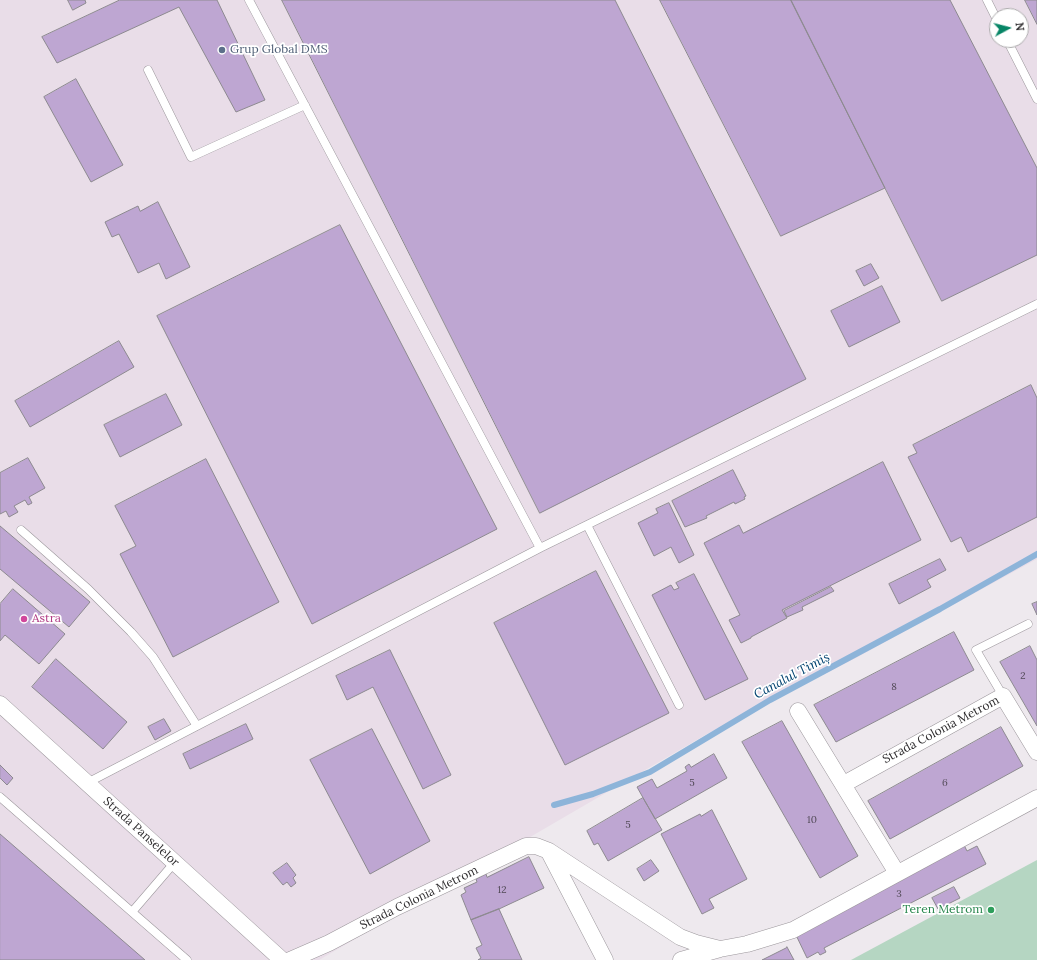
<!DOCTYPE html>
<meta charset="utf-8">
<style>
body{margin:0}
#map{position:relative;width:1037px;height:960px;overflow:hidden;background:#eee9ee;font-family:Lora,serif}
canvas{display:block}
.north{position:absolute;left:989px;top:8px;width:40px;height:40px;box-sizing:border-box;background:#fff;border:1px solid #acabac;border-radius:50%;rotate:83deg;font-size:11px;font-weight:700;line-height:16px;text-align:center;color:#2f2d2f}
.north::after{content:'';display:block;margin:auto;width:14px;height:18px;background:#078566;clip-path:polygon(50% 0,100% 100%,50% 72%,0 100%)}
</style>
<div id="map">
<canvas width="1037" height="960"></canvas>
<div class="north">N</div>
</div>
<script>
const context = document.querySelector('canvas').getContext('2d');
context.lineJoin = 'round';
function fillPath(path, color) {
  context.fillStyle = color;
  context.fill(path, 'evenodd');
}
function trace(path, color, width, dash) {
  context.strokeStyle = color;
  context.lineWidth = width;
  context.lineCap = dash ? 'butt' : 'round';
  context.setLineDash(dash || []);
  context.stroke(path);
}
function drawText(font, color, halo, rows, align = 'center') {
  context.font = font + ' Lora,serif';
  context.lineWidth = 3.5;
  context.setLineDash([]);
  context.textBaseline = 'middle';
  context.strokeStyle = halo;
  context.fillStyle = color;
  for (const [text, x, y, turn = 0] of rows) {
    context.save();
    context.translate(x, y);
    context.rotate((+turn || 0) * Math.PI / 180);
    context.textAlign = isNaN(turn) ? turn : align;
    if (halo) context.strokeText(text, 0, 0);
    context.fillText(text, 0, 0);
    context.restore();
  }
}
fillPath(new Path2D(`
 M0,0H1037V559L854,659L707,734L319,960H0ZM997,16H1021V40H997Z`), '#e9dde8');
fillPath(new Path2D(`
 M1037,860V960H851Z`), '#b5d6c2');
trace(new Path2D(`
 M554,805L593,794L650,772L770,700L940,609L1037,554`), '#8db4d9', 6);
const building = new Path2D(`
 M68,0H85L86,3L73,10Z
 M120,0H217L265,100L236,112L179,7L57,63L42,37Z
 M282,0H615L806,379L540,513Z
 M660,0H791L885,188L781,236Z
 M791,0H950L1037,168V255L942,301Z
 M1025,0H1037V24Z
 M76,79L123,165L91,182L44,97Z
 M158,202L190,267L166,279L159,263L138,273L119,234L112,237L105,222L138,206L140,211Z
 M340,225L497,529L312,624L157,316Z
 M871,264L879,278L864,286L856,271Z
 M882,286L900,322L849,347L831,311Z
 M119,341L134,367L30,427L15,401Z
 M1031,385L1037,398V517L968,552L961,537L951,542L908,457L917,453L913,445Z
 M166,394L182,425L120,457L104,425Z
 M28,458L45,488L29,497L32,503L28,505L25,500L14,506L18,512L9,517L6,511L0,514V473Z
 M206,459L279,602L173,657L120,554L136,546L115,506Z
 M883,462L921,540L782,610L787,618L751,637V638L741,643L729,620L740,615L704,543L739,525L743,533Z
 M733,470L746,496L744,497L745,499L735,504L734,502L706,516L707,518L685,527L672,501Z
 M669,503L694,555L679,563L671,547L654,556L638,523L658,513L656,509Z
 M0,526L90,602L69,627L0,569Z
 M940,559L946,570L927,580L931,587L899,604L889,584Z
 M596,571L669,713L565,765L494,623Z
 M694,574L748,679L705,700L652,595L671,585L674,590L679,588L676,583Z
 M831,587L834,591L802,607L803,610L787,617L784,611Z
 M13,589L65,634L39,664L5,635L0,641V604Z
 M1037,602V615L1032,604Z
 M954,632L974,670L836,742L814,705Z
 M1030,646L1037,660V726L1000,662Z
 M390,650L451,775L423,789L373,687L347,700L336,676Z
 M56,659L127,722L103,749L32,687Z
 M164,719L171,731L155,740L148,727Z
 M782,721L858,856L820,878L742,742Z
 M246,724L253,739L190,769L183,754Z
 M1001,727L1023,766L890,839L868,801Z
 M372,729L430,841L370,874L310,760Z
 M714,754L727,778L655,819L637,787L652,779L657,788L687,771L685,767L689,764L691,767Z
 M0,765L13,778L7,785L0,778Z
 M643,798L662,830L608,861L598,843L594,845L587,831Z
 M712,810L747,879L709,899L714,908L702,914L661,834L700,814L701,816Z
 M0,834L145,960H0Z
 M964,845L967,851L977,846L986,864L824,948L826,952L820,955L818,952L807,958L795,933Z
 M529,857L544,888L499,909L471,920L461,895L466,892L464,888L477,882L476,879L486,874L487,877Z
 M651,860L659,871L644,881L637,869Z
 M287,863L296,875L293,878L296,883L291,887L287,882L283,885L273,873Z
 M954,887L960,898L938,909L932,898Z
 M499,909L522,960H478L481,958L476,948L482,945L471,920Z
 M787,947L794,960H762L786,948Z`);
fillPath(building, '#bea6d2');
trace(building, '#8d8a90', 1);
const service = new Path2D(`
 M249,0L540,548
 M987,0L997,20
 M1007,40L1037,99
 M148,70L191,157L305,105
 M587,525L679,705
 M21,530L88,589L131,632L153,657L197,726
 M1003,696L976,650L1028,624
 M87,783L540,548L1037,304
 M0,797L187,960
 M132,912L175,862`);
const minor = new Path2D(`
 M0,704L282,960
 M798,711L897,873
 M844,784L1003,696L1037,752
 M549,852L605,960
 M290,960L329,943L397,907L526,846H536L549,851L680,937L696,943L720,949
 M681,960L720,949L747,944L793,930L1037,798`);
trace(service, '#9c979c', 9);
trace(minor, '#9c979c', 17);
trace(service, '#fff', 8);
trace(minor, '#fff', 16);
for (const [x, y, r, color] of [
 [222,50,4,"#5c6f8a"],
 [24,619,4,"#d1479c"],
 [991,910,4,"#2e9e5b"]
]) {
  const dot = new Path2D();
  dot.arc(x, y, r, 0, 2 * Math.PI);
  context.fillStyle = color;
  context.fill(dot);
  trace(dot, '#fff', 1.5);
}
drawText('10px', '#534b58', null, [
 ["2",1023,676],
 ["8",894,687],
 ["5",692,783],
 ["6",945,783],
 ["10",812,820],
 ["5",628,825],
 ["12",502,890],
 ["3",899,894]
]);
drawText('12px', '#4e5e75', '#fff', [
 ["Grup Global DMS",230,50]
], 'left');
drawText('12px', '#b23c85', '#fff', [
 ["Astra",32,619]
], 'left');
drawText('12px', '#2f2d2f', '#fff', [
 ["Strada Colonia Metrom",941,730,-28],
 ["Strada Panselelor",141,832,42],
 ["Strada Colonia Metrom",419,898,-26]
]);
drawText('12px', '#27864d', '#fff', [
 ["Teren Metrom",983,910]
], 'right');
drawText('italic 13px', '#004270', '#fff', [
 ["Canalul Timiș",792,676,-28]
]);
</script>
